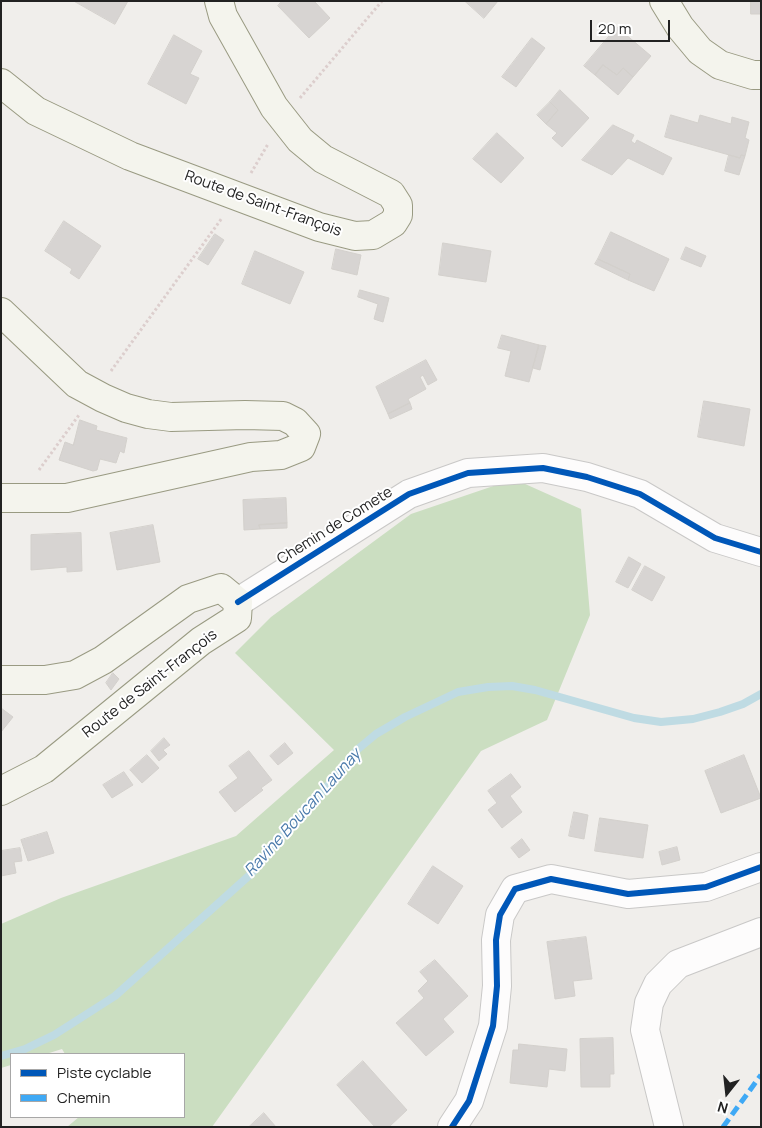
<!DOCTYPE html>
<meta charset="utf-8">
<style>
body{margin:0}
#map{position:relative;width:762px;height:1128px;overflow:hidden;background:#f0eeeb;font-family:Manrope,sans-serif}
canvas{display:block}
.frame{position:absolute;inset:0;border:2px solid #222;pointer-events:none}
.legend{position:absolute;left:10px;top:1053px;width:175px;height:65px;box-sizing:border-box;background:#fff;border:1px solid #a7a7a7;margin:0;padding:6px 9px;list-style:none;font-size:15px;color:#222}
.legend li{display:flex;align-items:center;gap:10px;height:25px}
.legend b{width:25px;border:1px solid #a7a7a7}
.north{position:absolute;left:702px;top:1068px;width:50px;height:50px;-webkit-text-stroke:4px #fff;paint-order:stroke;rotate:196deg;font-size:14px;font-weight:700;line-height:20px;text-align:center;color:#222}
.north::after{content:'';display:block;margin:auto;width:18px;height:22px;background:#222;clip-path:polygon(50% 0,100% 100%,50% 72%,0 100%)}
.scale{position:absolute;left:590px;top:20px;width:80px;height:22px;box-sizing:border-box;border:2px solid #222;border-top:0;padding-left:6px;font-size:15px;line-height:18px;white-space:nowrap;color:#222;-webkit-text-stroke:4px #fff;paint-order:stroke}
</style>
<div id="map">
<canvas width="762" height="1128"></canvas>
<div class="frame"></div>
<ul class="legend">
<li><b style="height:6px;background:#0057b8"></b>Piste cyclable</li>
<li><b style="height:6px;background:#3fa9f5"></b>Chemin</li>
</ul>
<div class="north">N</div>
<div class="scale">20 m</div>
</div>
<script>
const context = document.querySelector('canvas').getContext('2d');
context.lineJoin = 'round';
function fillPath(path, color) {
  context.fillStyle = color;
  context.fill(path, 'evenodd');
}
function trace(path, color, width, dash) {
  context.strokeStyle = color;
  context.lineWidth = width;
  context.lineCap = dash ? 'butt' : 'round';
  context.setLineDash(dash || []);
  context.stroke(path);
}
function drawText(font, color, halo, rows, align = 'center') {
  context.font = font + ' Manrope,sans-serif';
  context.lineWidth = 4;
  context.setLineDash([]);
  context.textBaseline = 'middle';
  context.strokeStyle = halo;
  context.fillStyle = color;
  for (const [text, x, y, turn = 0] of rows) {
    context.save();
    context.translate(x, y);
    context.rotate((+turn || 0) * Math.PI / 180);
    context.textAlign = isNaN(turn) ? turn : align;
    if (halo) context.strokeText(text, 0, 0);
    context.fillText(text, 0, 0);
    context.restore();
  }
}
fillPath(new Path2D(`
 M514,479L581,509L590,615L547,720L481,751L212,1127H67L79,1117H184V1054H65L62,1049L46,1054H11V1065L1,1068V924L61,898L236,836L334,750L235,653L271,617L411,514Z`), '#cbdec1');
trace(new Path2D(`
 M1,1056L25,1049L54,1035L115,996L252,873L272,846L312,805L358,749L376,734L405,717L458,692L488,687L512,686L535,690L634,718L661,722L693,719L720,712L743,704L761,694`), '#bfdbe3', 8);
const building = new Path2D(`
 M74,1H128L115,24Z
 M282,1H314L330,18L309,38L278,6Z
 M465,1H498L484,18Z
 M751,1H761V14H751Z
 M617,27L651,56L633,77L623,68L617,75L603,65L595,75L584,66Z
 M174,35L202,51L190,74L199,78L186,104L148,84Z
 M532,38L545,48L516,87L502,77Z
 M603,65L617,75L623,68L633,77L618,95L595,75Z
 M560,90L589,118L562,147L552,138L557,133L546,124L558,110L550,102Z
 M550,102L558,110L546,124L537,115Z
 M671,115L698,123L700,115L731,124L732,117L749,122L745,138L749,140L745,156L741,155L740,158L665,137Z
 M613,125L634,135L631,141L635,144L637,140L672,158L663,175L628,158L612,175L582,160Z
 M497,133L524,158L501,183L473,159Z
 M729,155L740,158L741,155L745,156L739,175L725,171Z
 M64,221L101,246L79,279L70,273L72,269L45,251Z
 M611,232L669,259L654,291L628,280L630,274L598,259Z
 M215,234L224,240L208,265L198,259Z
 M443,243L491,251L486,282L439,275Z
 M686,247L706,256L701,267L681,259Z
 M336,249L361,255L357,275L332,269Z
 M255,251L304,272L290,304L242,284Z
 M598,259L630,274L628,280L595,264Z
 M360,290L389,298L383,322L374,319L378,304L358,297Z
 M502,335L539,345L529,382L505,376L511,351L498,348Z
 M539,345L546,346L540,370L533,368Z
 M426,360L437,380L428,385L423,375L420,377L426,389L408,399L410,403L388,414L376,387Z
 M704,401L750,409L744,446L698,437Z
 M410,403L412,409L390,419L388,414Z
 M80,420L97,426L96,430L127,438L124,453L120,451L116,463L100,459L97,470L93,471L59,460L65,442L73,445Z
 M286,498L287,523L259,525L260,529L244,530L243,500Z
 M287,523V528L260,529L259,525Z
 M153,525L160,562L117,570L110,533Z
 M81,533L82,571L67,572V567L31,570V535Z
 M629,557L641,564L628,588L616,582Z
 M645,566L665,577L652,601L632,590Z
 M113,673L119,679L111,690L106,683Z
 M1,708L13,717L1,732Z
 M164,738L170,745L163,750L167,754L159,761L151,751Z
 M285,743L293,753L278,765L270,756Z
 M249,751L272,780L261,788L263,790L235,812L219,792L238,778L229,766Z
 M147,755L159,768L142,783L130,770Z
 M744,755L761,798L721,813L705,771Z
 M124,772L133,785L112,798L103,785Z
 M511,774L521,787L510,796L522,812L502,828L488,810L497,803L488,791Z
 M574,812L588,815L584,839L569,836Z
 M600,818L648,825L643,858L595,851Z
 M47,832L54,853L28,861L21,840Z
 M522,839L530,850L519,858L511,848Z
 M677,847L680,860L662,865L659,852Z
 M20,848L22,861L14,862L16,873L1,876V851Z
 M433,866L463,886L438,924L408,904Z
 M586,937L592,979L573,981L575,996L555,999L547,942Z
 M435,960L468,996L443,1019L454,1032L426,1056L396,1023L424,998L418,991L428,981L420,972Z
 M613,1038L614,1074H610V1087H581L580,1039Z
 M519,1044L567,1049L565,1071L549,1069L547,1087L510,1083L513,1050H518Z
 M363,1061L407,1110L389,1127H375L337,1085Z
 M264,1113L276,1127H249Z`);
fillPath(building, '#d7d4d2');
trace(building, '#d3d0cc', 1);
const minor = new Path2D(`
 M238,602L409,494L468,473L543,468L587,477L640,494L715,538L761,552
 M452,1127L469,1101L493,1026L497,986L496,940L500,915L515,889L551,879L628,894L706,887L761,867
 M669,1127L645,1030L649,1003L658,984L678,964L761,932`);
const secondary = new Path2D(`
 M664,1L680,27L700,51L720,65L753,75H761
 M1,83L36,111L130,156L319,227L355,236L373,235L393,223L398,215V205L391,194L323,159L300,140L274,107L223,16L219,1
 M1,312L77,384L103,398L126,408L148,414L171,417L245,415L283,416L295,422L306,434L301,447L281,455L251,457L67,498H1
 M1,680H45L75,675L103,660L188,599L221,588L238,602L237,618L201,641L44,769L1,791`);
trace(minor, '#c9c8c7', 30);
trace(secondary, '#999a82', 30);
trace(new Path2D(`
 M300,98L382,1
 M251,173L268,144
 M111,371L222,218
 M39,470L79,415`), '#dccecd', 3, [2.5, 2.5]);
trace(minor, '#fdfcfc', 28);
trace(secondary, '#f4f4ed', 28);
trace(new Path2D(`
 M723,1127L761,1075`), '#3fa9f5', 5, [10, 5]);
trace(new Path2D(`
 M238,602L409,494L468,473L543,468L587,477L640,494L715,538L761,552
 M452,1127L469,1101L493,1026L497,986L496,940L500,915L515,889L551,879L628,894L706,887L761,867`), '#0057b8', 6);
drawText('15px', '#222', '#fff', [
 ["Route de Saint-François",263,204,20],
 ["Chemin de Comete",335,526,-32],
 ["Route de Saint-François",150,684,-38]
]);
drawText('italic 16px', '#4a7aab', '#fff', [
 ["Ravine Boucan Launay",303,813,-48]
]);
</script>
